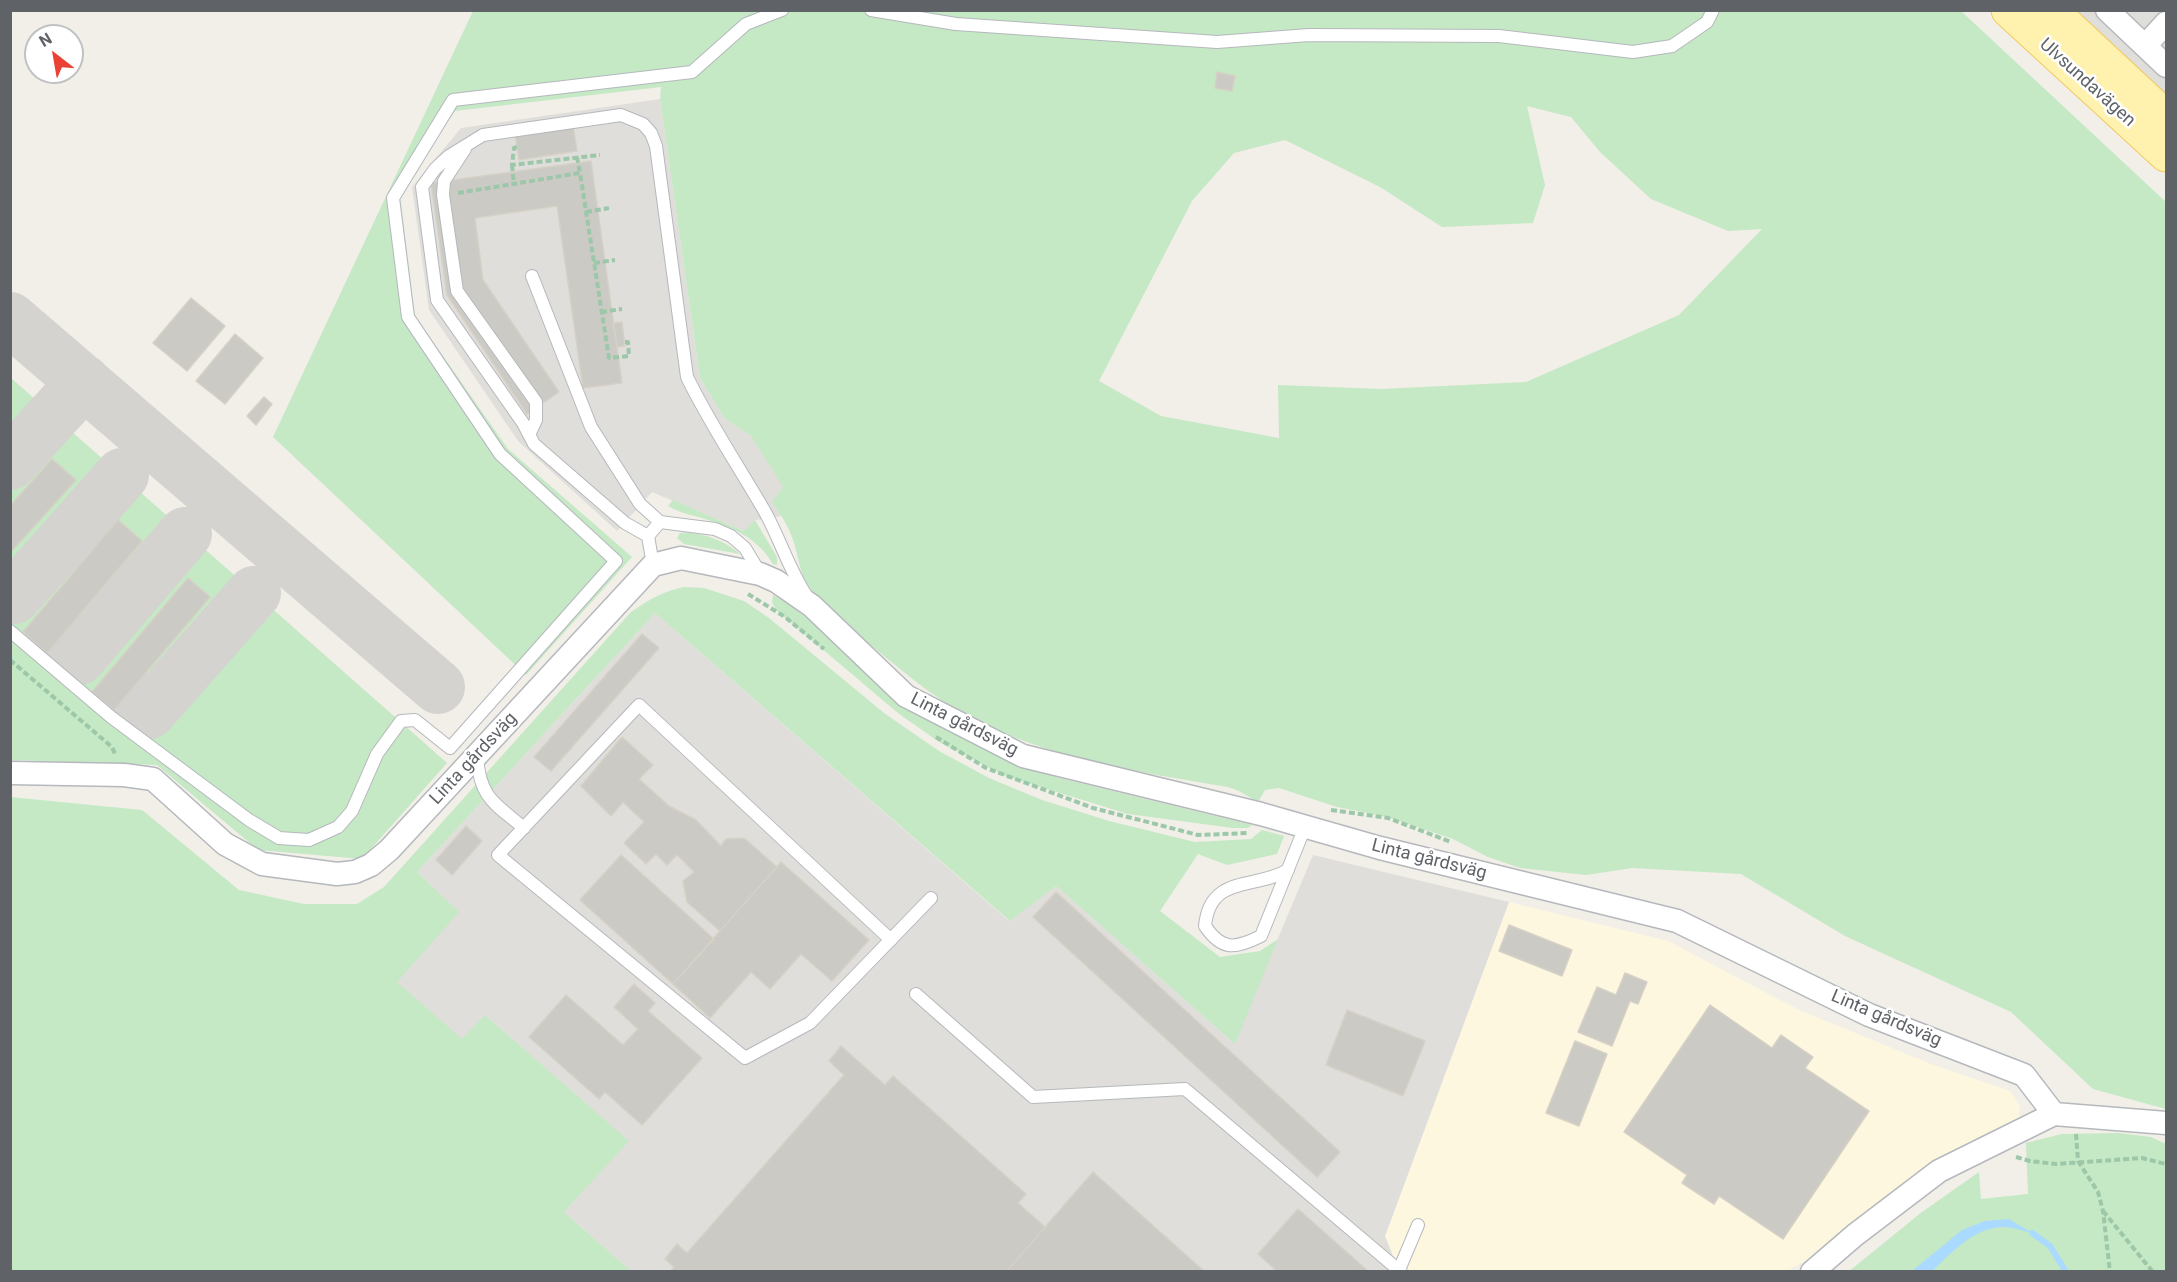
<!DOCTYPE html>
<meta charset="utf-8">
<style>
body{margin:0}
#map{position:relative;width:2177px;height:1282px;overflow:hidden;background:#f1efe8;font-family:Roboto,sans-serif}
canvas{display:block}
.frame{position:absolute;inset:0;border:12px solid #5f6368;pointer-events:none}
.north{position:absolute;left:24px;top:24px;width:60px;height:60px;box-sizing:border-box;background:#fff;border:2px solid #bfc1c3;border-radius:50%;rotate:329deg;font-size:16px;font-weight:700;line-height:24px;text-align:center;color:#5f6368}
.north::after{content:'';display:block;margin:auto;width:21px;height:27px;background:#ea4335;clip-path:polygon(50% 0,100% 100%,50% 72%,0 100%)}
</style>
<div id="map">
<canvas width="2177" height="1282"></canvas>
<div class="frame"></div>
<div class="north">N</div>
</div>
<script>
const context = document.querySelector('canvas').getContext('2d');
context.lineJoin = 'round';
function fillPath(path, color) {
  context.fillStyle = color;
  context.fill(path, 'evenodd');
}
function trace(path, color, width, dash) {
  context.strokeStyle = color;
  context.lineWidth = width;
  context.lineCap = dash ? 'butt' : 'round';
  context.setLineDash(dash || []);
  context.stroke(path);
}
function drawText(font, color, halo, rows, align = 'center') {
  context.font = font + ' Roboto,sans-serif';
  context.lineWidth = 5;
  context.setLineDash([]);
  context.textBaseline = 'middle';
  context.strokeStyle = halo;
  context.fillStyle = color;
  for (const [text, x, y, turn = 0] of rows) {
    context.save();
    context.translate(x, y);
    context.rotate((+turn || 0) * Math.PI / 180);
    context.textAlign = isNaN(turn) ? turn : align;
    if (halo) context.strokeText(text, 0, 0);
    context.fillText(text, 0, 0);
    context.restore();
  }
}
fillPath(new Path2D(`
 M1509,902L1668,941L1799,1010L1931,1064L2010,1091L2020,1106L2019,1118L2001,1129L1933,1161L1805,1261L1787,1271H1399L1385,1237Z`), '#fef7e0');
fillPath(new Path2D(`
 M2069,11H2166V100Z
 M660,99L700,378L725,419L751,436L784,487L772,502L783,516L755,520L745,531L652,492L617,531L518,441L429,310L412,187L461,128Z
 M655,613L1009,921L1056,886L1234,1043L1313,855L1509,902L1385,1236L1399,1271H631L564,1212L628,1141L485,1015L462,1040L396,982L458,912L417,872Z`), '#e0deda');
fillPath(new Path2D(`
 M473,11H1961L2166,202V1109L2093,1089L2011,1012L1845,936L1741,874L1632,868L1586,875L1520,868L1488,857L1453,839L1387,817L1337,807L1279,788L1265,790L1258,802L1239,791L1228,787C1139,772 1050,759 969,717C938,700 911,678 884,656C861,637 828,611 810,588C798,572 799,555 792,537C787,524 780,513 772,502L783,487L751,436L725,419L700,378L660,99L661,87L455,111L399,187L415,316L508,449L632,557L526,675L273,437ZM1527,106L1571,117L1600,152L1651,199L1728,231L1762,229L1679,315L1526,382L1381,389L1278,385L1279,438L1161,416L1099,381L1192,201L1234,153L1285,140L1380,187L1442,227L1533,223L1545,185Z
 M11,378L447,763L362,859L258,850L157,765L11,760Z
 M673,500L744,531L755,520L777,557V565L773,564C758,539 735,528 708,520C694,515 681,514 668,506Z
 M680,533C700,531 726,541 740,554L684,544L677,538Z
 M684,587L704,588L744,601L769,618L884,713L939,751L989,778L1042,800L1109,821L1195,842L1251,839L1262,830L1284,836L1277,854L1227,865L1198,854L1160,911L1220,957L1260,951L1278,939L1235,1044L1056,886L1010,921L655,613L417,872L459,912L397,982L462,1039L485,1015L629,1141L564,1212L631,1271H11L10,797L142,810L239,890L304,904H357L384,887L631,612C649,600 663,591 684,587Z
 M773,595L790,605L954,733L986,750L1055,777L1252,825L1248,828H1233L1128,814L1005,776L939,742L898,713L776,610L772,602Z
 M2118,1133L2151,1137L2166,1144V1271L1848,1272L1922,1212L1979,1172L1981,1199L2028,1194L2026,1143L2062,1134Z`), '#c5e8c5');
fillPath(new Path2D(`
 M2009,1219L2032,1233C2023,1231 2012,1227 2003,1227C1975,1227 1951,1253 1932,1271H1912L1962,1230L1985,1221Z`), '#aadaff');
trace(new Path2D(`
 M2032,1233L2050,1246L2066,1272`), '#aadaff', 6);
trace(new Path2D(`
 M10,319L438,687
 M10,463L84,382
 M10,593L14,597L122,475
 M58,640L79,658L185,534
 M128,693L149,712L254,593`), '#d4d3d0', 54);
const building = new Path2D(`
 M1217,72L1235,76L1232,91L1215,88Z
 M573,125L577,151L519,160L515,134Z
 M591,161L622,383L583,388L557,206L475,218L483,280L559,392L527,414L447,295L431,183Z
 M191,298L225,326L187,371L153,343Z
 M622,322L625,346L617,347L613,323Z
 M235,334L263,358L225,404L196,381Z
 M264,397L272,404L256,425L247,416Z
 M52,459L76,480L10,553V506Z
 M118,520L142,541L47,653L23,632Z
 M188,578L210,597L114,710L92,692Z
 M642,634L659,648L551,771L534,757Z
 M622,737L653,765L639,779L669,806L696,820L721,846L726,839L744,838L777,867L720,931L687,902L683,881L694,872L677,855L667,865L656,854L646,864L624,843L644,822L623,802L611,816L581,786Z
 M466,826L482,841L452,875L436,860Z
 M621,855L714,939L673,984L580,900Z
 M781,862L869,940L832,981L801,954L770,989L751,972L710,1018L673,984Z
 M1056,892L1340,1152L1317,1177L1033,917Z
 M1509,925L1572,950L1562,976L1499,951Z
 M1625,973L1647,982L1638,1004L1630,1001L1612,1046L1578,1032L1597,987L1616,995Z
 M634,984L655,1003L648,1011L702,1058L642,1125L605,1092L599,1099L529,1037L566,995L623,1045L638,1029L614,1007Z
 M1710,1005L1772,1048L1781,1035L1813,1057L1805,1068L1869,1111L1783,1239L1719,1196L1714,1204L1682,1183L1687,1175L1624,1132Z
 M1347,1010L1425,1041L1403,1096L1326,1065Z
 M1575,1041L1607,1054L1579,1126L1546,1113Z
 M841,1046L885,1085L893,1076L1026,1194L1018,1203L1045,1227L1006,1272H670L674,1267L665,1259L677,1244L687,1253L844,1075L829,1061Z
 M1093,1172L1205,1272H1006Z
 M1298,1209L1369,1272H1278L1258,1254Z`);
fillPath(building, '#cccac5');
trace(building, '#d6d1c6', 1.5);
const service = new Path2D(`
 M871,10L956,24L1217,42L1309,35L1499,36L1633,52L1672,46L1707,22L1713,10
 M465,149L444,181L443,195L457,291L536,402V420L529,435
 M532,276L591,427L640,504L660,522L715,529L731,536L745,548L760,573
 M648,536L625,523L534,444L523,423L437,300L422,187L435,169L449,156L483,135L621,115L643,124L651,133L656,146L687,377C710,424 739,467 765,512C780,539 789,569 806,595
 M653,565L648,536L660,522
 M10,631L111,717L249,820L279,838L309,840L338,827L352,811L377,754L401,721L415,720L450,748L616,561L500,454L408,317L393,198L453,100L692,72L746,24L782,10
 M477,757C480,798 494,803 524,828
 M1288,870C1255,890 1210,874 1205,926C1222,951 1235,949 1261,936L1305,827
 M891,940L639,705L498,855L745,1058L810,1023L931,898
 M916,994L1033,1097L1185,1089L1401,1272
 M1399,1270L1418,1225`);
const minor = new Path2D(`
 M2107,10L2166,66
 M2145,46L2166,23
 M10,773L124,775L153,779L225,844L262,864L337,874L355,872L371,865L389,850L653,565L681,558L760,574L776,581L812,606L906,696L1023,756L1261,814L1380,848L1677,921L1869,1015L2024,1075L2054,1114
 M1812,1272L1855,1235L1939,1171L2054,1114L2166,1123`);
const primary = new Path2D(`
 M2008,10L2166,155
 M2051,10L2166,117`);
trace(service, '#b5b8bc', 14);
trace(minor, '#b5b8bc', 25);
trace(primary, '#f2c960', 35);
trace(new Path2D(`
 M517,147L514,148L512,165L600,155
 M577,157L580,173
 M512,165L514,184
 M458,193L580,173L609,358L629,356L628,342H624
 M586,212L609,208
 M594,263L615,260
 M601,312L622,309
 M748,594L785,617L824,649
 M10,660L112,747L116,756
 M936,737L986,768L1093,808L1198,835L1248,833
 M1331,810L1388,818L1451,842
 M2076,1134L2078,1161L2098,1192L2103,1211L2110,1272
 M2016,1157L2030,1161L2056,1164L2142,1158L2166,1164
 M2103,1211L2153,1272`), '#9cc7a9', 4, [6, 3]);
trace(service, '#fff', 12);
trace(minor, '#fff', 22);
trace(primary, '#fff2af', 33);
drawText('18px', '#5f6368', '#fff', [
 ["Ulvsundavägen",2087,83,42],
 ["Linta gårdsväg",964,725,27],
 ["Linta gårdsväg",474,759,-47],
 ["Linta gårdsväg",1429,860,14],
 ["Linta gårdsväg",1886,1019,23]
]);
</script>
